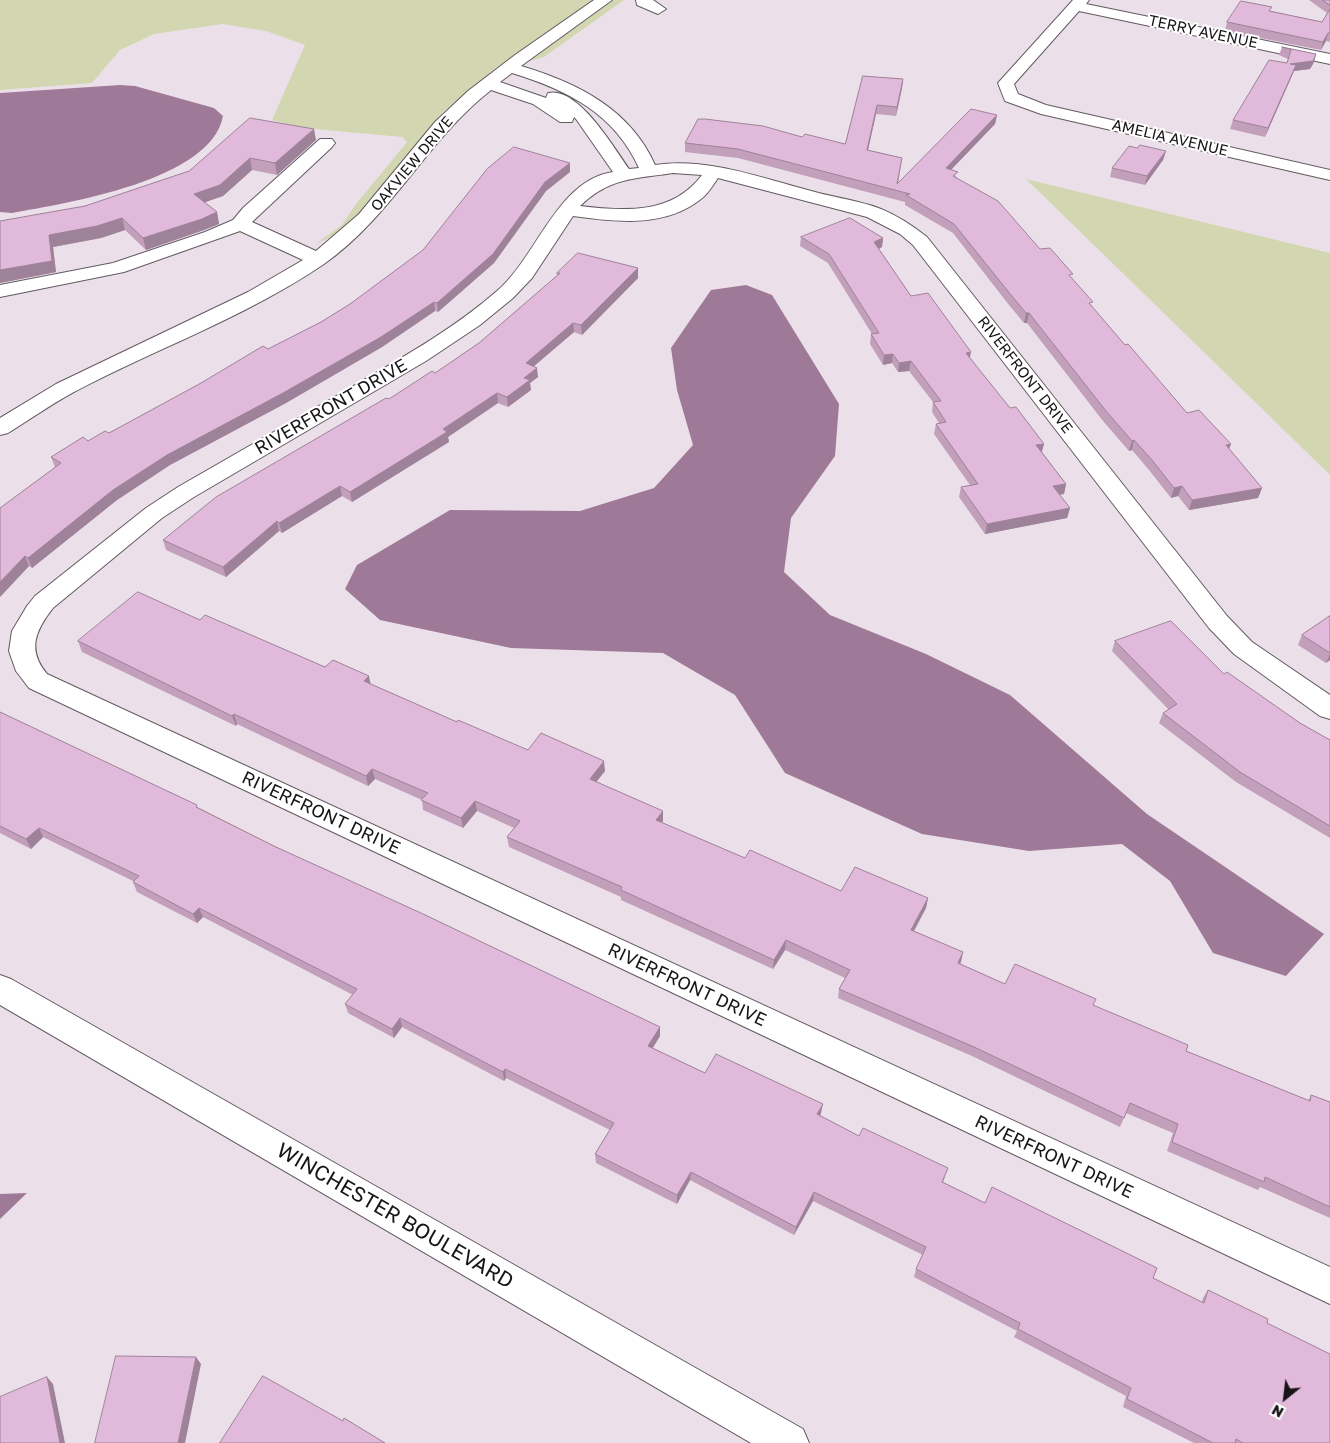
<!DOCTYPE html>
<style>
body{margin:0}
#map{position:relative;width:1330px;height:1443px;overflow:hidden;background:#ebe0e9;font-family:"Golos Text",sans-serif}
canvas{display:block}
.north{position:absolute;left:1260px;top:1373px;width:50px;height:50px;-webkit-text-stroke:4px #fff;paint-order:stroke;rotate:209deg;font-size:14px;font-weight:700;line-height:20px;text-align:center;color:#181518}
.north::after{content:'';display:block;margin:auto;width:18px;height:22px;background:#181518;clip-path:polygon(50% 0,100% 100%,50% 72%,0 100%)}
</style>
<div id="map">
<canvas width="1330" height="1443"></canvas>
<div class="north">N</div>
</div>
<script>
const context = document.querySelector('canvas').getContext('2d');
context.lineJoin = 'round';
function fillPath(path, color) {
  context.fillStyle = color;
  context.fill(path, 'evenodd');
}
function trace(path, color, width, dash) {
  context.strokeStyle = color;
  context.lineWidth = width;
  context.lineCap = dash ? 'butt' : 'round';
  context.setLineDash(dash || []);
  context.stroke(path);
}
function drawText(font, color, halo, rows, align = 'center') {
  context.font = font + ' "Golos Text",sans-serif';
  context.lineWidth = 4;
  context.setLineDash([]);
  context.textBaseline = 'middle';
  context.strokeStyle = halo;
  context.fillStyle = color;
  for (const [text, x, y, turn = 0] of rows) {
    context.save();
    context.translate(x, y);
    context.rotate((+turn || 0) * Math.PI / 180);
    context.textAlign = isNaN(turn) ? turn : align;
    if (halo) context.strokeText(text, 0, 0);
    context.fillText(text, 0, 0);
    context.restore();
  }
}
fillPath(new Path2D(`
 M0,0H595L496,68L442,113L356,217L341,232L314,245L342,225L356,204L407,142L402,137L303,128L272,120L305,45L266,31L223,24L154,34L120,50L92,83L0,90Z
 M614,0H624L544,57L525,62Z
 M1026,179L1330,253V475Z`), '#d2d7b2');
fillPath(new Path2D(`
 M120,85L135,86L214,108L223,116C211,181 66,203 12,213L0,212V93Z
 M746,285L772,295L839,404L835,456L791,518L784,572L830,615L926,654L1010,695L1147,814L1324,934L1286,976L1213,953L1170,881L1122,844L1029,851L922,834L785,773L735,695L663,653L511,648L380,620L345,589L357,565L450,510L580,511L654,488L693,445L677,390L671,348L711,290Z
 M27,1193L0,1219V1194Z`), '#9f7998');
const minor = new Path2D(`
 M594,0H612L521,66C578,83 630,109 655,165C709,157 764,179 815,192C837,198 861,201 881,209C898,216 913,226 927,237L1227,616L1252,642L1330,695V719L1320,716L1234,654L1209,628L913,245L900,234L867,217L718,178C713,185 708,194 701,199C665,228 616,222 573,216L532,278L513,298L480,325L426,361L194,497L162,518L53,608C35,631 27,650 47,674L1330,1267V1304L29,688L16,671L9,651L12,631L27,606L35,596L146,508L178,487C234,455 289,423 345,391C398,360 451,331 497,291C537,257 557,180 613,172L576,119L574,117L572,122H560L533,104L491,90C427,140 391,217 324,264C246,317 155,349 72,393C50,405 29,420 8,433L0,435V418L56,384L248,292L303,260L240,231L124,272L0,297V285L113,263L205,232L233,220L243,208L320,139H332L335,143L332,147L252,222L316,251L359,214L435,122L468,91L515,55ZM512,73C567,90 614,113 639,168L629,169C614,148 578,86 548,93L546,98L500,82ZM673,173L702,175C672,215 625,211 580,206C610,177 635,179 673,173Z
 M636,0H653L666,9L658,14L637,5Z
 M1073,0H1089L1086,4L1330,54V64L1079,11L1014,84L1018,94L1046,105L1330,170V180L1041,114L1005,101L998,83Z
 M0,975L11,979L803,1429L809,1443H751L0,1005Z`);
trace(minor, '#635961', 2);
fillPath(minor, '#fff');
fillPath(new Path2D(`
 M1309,0H1330V42L1326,41L1321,50L1225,31L1227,22L1271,11L1322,22L1327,13Z
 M1282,47L1316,54L1314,62L1310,69L1294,71L1265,137L1230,129L1233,120L1287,63L1288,59L1279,55Z
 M863,76L903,79L902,88L896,116L876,114L868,150L902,158L898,184L997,115L995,124L951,170L957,178L1040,249L1072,279L1092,307L1125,345L1187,413L1231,444L1229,449L1262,488L1258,498L1189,510L1178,496L1171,498L1149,470L1132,450L1129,451L1103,421L1027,323H1024L1009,305L953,233L905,205V202L738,158L685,152V143L802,137L845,144Z
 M316,140L277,175L252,170L223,196L205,202L217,212L219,224L204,230L146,250L125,230L101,238L53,247L56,272L0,283V221L85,206L189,171Z
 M1137,148L1166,151L1163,160L1145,185L1110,177L1112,168Z
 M570,172L546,191L494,263L438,312L435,311L382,347L286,403L170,465L117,500L32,568L29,566L0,597L55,467L51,457L88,441L109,433L268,349L321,322Z
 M801,237L883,238L882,247L879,249L911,296L970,358L1010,408L1044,444L1042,452L1066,484L1064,494L1059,495L1070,508L1067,518L985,534L959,497L961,487L970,485L934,434L936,424L939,423L932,412L933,402L909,371L898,372L892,363L883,365L870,344L871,334H872L828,263L800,246Z
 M557,273L638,278L582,335L574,332L534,366L538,377L530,383L531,390L508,407L498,403L448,437L449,442L352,502L342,496L282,533L279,531L226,577L166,550L163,540L389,399L435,373L479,343L557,276Z
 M1330,616V660L1326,663L1298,645L1302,635Z
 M200,620L371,684L457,722L528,750L605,771L596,782L663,821L662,823L745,858L841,891L928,898L926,908L914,931L963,952L960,964L1005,984L1093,1006L1186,1051L1308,1101L1311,1095L1330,1102V1218L1260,1187L1258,1190L1167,1151L1173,1133L1126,1113L1120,1127L972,1056L838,998L839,989L845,978L785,950L773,969L621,900V897L509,847L507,837L514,828L477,811L463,828L423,810L422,800L375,779L368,786L237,724L236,726L82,652L78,641Z
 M1115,641L1224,674L1300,723L1330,740V838L1236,782L1159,723L1163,713L1169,710L1112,651Z
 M0,712L199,808L276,847L660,1027V1036L653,1048L705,1073L821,1113L820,1116L859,1136L945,1177L943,1182L985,1203L1153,1278L1202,1302L1203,1298L1208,1290L1267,1323L1330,1443H1194L1123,1407L1126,1396L1014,1337L1017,1331L914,1277L916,1269L923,1255L813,1201L794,1235L690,1180L677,1204L596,1163L595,1154L610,1130L506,1078L504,1081L402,1027L394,1038L348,1013L345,1004L353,995L203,917L197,923L137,892L133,882V881L43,837L31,849L0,833Z`), '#c29fbb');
fillPath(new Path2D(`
 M1328,33L1326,41L1321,50L1323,42Z
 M1316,54L1314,62L1310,69L1294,71L1265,137L1290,64Z
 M903,79L902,88L896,116L897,107Z
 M877,105L876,114L866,159L867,150Z
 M997,115L995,124L944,177L946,168Z
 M314,129L316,140L277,175L275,163Z
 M1166,151L1163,160L1145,185L1147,176Z
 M250,158L252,170L223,196L197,205L194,194Z
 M570,163V172L546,191L494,263L438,312L437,303L545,182Z
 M217,212L219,224L204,230L146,250L143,238Z
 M122,218L125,230L101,238L53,247L56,272L0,283V270L49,235Z
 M883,238L882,247L873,251L874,242Z
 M638,268V278L582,335L581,325Z
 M434,302L435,311L382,347L286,403L170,465L117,500L32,568L28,558L113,490L167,455Z
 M1026,313H1029L1027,323H1024Z
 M573,323L574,332L526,373V363Z
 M971,352L969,362L966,353Z
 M893,354L892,363L883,365L884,355Z
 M911,361L909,371L898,372L899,363Z
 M537,368L538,377L530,383L531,390L508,407L507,397L524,378Z
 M497,393L498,403L448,437L449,442L352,502L350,492Z
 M1134,440L1132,450L1129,451L1132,441Z
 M1044,444L1041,454L1036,445Z
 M1231,444L1227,454L1226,445Z
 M1066,484L1064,494L1051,496L1053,486Z
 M340,486L342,496L282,533L279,523Z
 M1182,486L1178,496L1171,498L1174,488Z
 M1262,488L1258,498L1189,510L1192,500Z
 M1070,508L1067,518L985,534L987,524Z
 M277,521L279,531L226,577L223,567Z
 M25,556L29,566L0,597V582Z
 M1330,654V660L1326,663Z
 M369,676L371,686L364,681Z
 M234,714L237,724L236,726L232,716Z
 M604,761L605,771L590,790V779Z
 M372,769L375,779L368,786L366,776Z
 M475,801L477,811L463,828L461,818Z
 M663,811V821L656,831V820Z
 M39,828L43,837L31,849L26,839Z
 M928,898L926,908L909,940L911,930Z
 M199,908L203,917L197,923L193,914Z
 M786,940L785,950L773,969L774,960Z
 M963,952L961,962L955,973L958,963Z
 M400,1018L402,1027L394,1038L392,1029Z
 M660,1027V1036L648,1055V1046Z
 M505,1069L506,1078L504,1081L503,1072Z
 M823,1104L821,1113L816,1123L817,1114Z
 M691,1172L690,1180L677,1204V1195Z
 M814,1192L813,1201L794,1235L796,1227Z
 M196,1357L201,1364L185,1443H178Z
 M47,1377L53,1384L65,1443H60Z`), '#9e8299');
const building = new Path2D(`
 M1323,0H1330V5Z
 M1241,1L1272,7L1269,11L1322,22L1330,9V33H1328L1323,42L1227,22Z
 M1282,47L1316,54L1313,61L1290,64L1296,65L1268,128L1233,120L1269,60L1287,63L1291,50Z
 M863,76L903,79L897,107L877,105L867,150L902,158L897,184L971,109L997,115L946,168L958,172L953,176L998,201L1040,249L1050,248L1073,274L1069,275L1093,302L1089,303L1125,345L1128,344L1187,413L1199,410L1231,444L1226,445L1262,488L1192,500L1182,486L1174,488L1152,460L1134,440L1132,441L1106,411L1029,313H1026L1011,295L954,224L906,195L910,194L738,149L685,143L698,119H705L763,126L802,137L805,134L845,144Z
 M250,118L314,129L275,163L250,158L220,185L194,194L217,212L202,219L143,238L122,218L97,226L49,235L52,261L0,270V221L85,206L189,171Z
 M1140,145L1166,151L1147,176L1112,168L1129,146L1137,148Z
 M514,147L570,163L545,182L493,254L437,303L434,302L381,337L283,393L167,455L113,490L28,558L25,556L0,582V508L61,463L51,457L83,437L88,441L105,431L109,433L201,383L263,346L268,349L321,322L350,304L423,250L487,169Z
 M850,218L883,238L874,242L911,296L928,293L971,352L966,353L1010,408L1016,407L1044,444L1036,445L1066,484L1053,486L1070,508L987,524L961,487L978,484L936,424L946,422L933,402L941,401L911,361L899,363L893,354L884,355L871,334L879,333L829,254L801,237Z
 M578,253L638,268L581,325L573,323L526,363L537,368L524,378L530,380L507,397L497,393L443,429L447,432L350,492L340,486L279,523L277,521L223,567L163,540L216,497L386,398L389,399L432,371L435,373L479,343L560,273H557Z
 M138,592L200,620L205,615L325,667L333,660L369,676L364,681L457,722L458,720L528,750L541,733L604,761L590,779L663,811L656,820L745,858L750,850L841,891L855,867L928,898L911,930L963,952L958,963L1005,984L1015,964L1096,999L1093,1005L1188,1045L1186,1051L1310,1101L1311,1095L1330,1102V1207L1265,1177L1264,1182L1172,1142L1178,1124L1130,1103L1124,1118L974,1047L839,989L850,970L786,940L774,960L621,890L622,887L507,837L520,821L475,801L461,818L421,800L428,793L372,769L366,776L234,714L232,716L78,641Z
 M1330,616V653L1302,635Z
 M1171,621L1224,674L1227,672L1300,723L1330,740V826L1240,772L1163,713L1177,704L1115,641Z
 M0,712L197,805L196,807L276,847L421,913L660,1027L648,1046L705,1073L716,1054L823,1104L817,1114L859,1136L863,1128L948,1168L942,1182L985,1203L992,1187L1157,1268L1153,1278L1204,1303L1208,1290L1268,1319L1267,1323L1330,1354V1443H1243L1236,1439L1235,1443H1213L1127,1399L1131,1388L1018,1329L1020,1323L916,1269L926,1247L814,1192L796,1227L691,1172L677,1195L595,1154L614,1123L505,1069L503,1072L400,1018L392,1029L345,1004L357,989L199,908L193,914L133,882L139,876L39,828L26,839L0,826Z
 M116,1356L196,1357L178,1443H95Z
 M263,1376L343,1421L344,1418L385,1443H220Z
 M47,1377L60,1443H0V1397Z`);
fillPath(building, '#e1b9da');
trace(building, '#9e8299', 1);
drawText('15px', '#181518', '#fff', [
 ["TERRY AVENUE",1203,32,12],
 ["AMELIA AVENUE",1170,138,13],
 ["OAKVIEW DRIVE",412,164,-50],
 ["RIVERFRONT DRIVE",1025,375,52]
]);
drawText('18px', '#181518', '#fff', [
 ["RIVERFRONT DRIVE",331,407,-30],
 ["RIVERFRONT DRIVE",321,813,25],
 ["RIVERFRONT DRIVE",687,985,25],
 ["RIVERFRONT DRIVE",1054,1157,25]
]);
drawText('21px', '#181518', '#fff', [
 ["WINCHESTER BOULEVARD",395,1216,30]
]);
</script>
